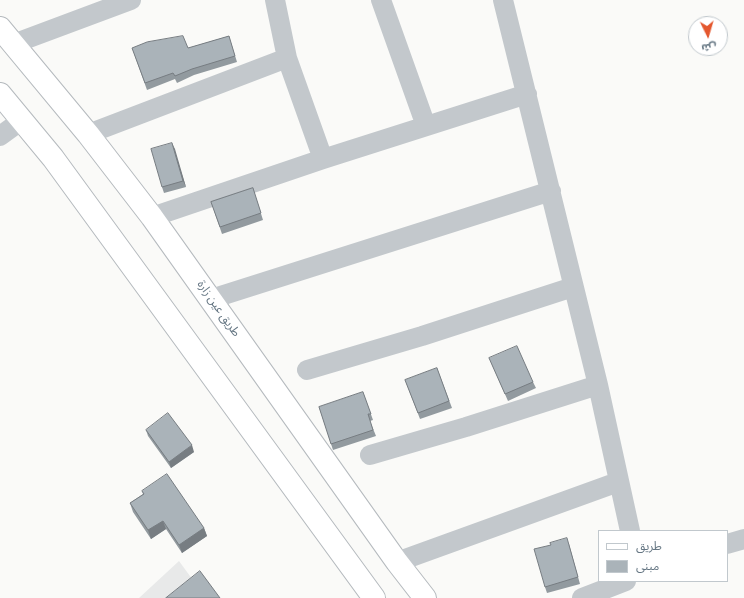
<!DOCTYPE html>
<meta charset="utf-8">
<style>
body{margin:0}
#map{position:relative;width:744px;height:598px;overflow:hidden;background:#fafaf8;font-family:"Source Sans 3","Noto Sans Arabic",sans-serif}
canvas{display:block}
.legend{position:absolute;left:598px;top:530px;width:130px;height:52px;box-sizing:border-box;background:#fff;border:1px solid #c1c8cd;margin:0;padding:5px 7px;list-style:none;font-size:12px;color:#657683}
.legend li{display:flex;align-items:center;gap:8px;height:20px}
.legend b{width:20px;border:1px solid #c1c8cd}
.north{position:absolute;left:688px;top:16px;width:40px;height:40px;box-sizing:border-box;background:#fff;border:1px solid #c1c8cd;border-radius:50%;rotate:175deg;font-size:11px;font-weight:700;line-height:16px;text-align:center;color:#657683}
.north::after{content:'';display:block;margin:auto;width:14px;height:18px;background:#e4572e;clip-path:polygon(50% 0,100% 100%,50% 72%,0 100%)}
</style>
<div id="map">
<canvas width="744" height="598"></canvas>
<ul class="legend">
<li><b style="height:5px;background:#fff"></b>طريق</li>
<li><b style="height:11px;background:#aab3b9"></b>مبنى</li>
</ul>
<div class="north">ش</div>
</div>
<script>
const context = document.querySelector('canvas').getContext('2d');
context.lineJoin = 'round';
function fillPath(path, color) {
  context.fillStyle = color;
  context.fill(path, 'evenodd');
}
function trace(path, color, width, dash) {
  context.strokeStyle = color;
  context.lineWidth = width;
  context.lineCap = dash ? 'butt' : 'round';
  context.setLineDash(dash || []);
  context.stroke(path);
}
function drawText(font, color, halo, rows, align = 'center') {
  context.font = font + ' "Source Sans 3","Noto Sans Arabic",sans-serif';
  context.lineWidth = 4;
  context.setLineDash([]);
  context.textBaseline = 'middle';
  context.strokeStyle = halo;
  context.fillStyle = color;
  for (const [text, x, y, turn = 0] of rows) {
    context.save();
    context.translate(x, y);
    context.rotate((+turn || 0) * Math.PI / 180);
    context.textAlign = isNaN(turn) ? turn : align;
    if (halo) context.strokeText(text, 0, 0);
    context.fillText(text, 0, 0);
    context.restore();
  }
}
fillPath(new Path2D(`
 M179,561L206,598H139Z`), '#e8e9e9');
const primary = new Path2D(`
 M0,28L88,134L152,217L397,562L425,598
 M0,94L53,158L374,598`);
trace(primary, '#b5babe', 24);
trace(new Path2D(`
 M381,0L426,126
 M503,0L598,385L630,531
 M13,44L131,0
 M287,58L323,159
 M88,134L287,58L275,0
 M0,136L22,120
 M152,217L323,159L527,94
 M211,299L551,191
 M307,370L422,336L573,287
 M370,455L466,427L598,385
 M727,544L744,539
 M397,562L618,482
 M582,598L626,581`), '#c3c8cc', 20);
trace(primary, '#fff', 22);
fillPath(new Path2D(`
 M229,36L237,62L194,75L177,83L175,79L147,90L132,48H188Z
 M172,143L186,187L164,193L162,187Z
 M253,188L263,220L222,234L211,202Z
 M489,358L533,382L536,388L508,401Z
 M437,368L452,408L420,419L405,380Z
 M363,392L373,420L370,421L376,436L333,450L319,407Z
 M146,430L194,452L171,468L148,436Z
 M142,491L204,528L207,536L182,553L166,529L151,539L133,512L130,503L143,494Z
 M569,544L580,584L547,593L545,587Z`), '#929a9f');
fillPath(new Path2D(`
 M172,143L175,149L186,187L183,181Z
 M192,445L194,452L171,468L169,462Z
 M163,521L166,529L151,539L148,530Z
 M204,528L207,536L182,553L179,545Z`), '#777d82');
const building = new Path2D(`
 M183,36L188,48L229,36L235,56L192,69L175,76L173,73L145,83L132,48L147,42Z
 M172,143L183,181L162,187L151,149Z
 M253,188L261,213L220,227L211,202Z
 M517,346L533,382L505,394L489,358Z
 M437,368L449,401L418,413L405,380Z
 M363,392L371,414H368L373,430L331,444L319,407Z
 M168,413L192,445L169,462L146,430Z
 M167,474L204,528L179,545L163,521L148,530L130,503L144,494L142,491Z
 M567,538L578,577L545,587L534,549L551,545L550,543Z
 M200,571L220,598H166Z`);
fillPath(building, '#aab3b9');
trace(building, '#777d82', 1);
drawText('12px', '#657683', '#fff', [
 ["طريق عين زارة",218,309,55]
]);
</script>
